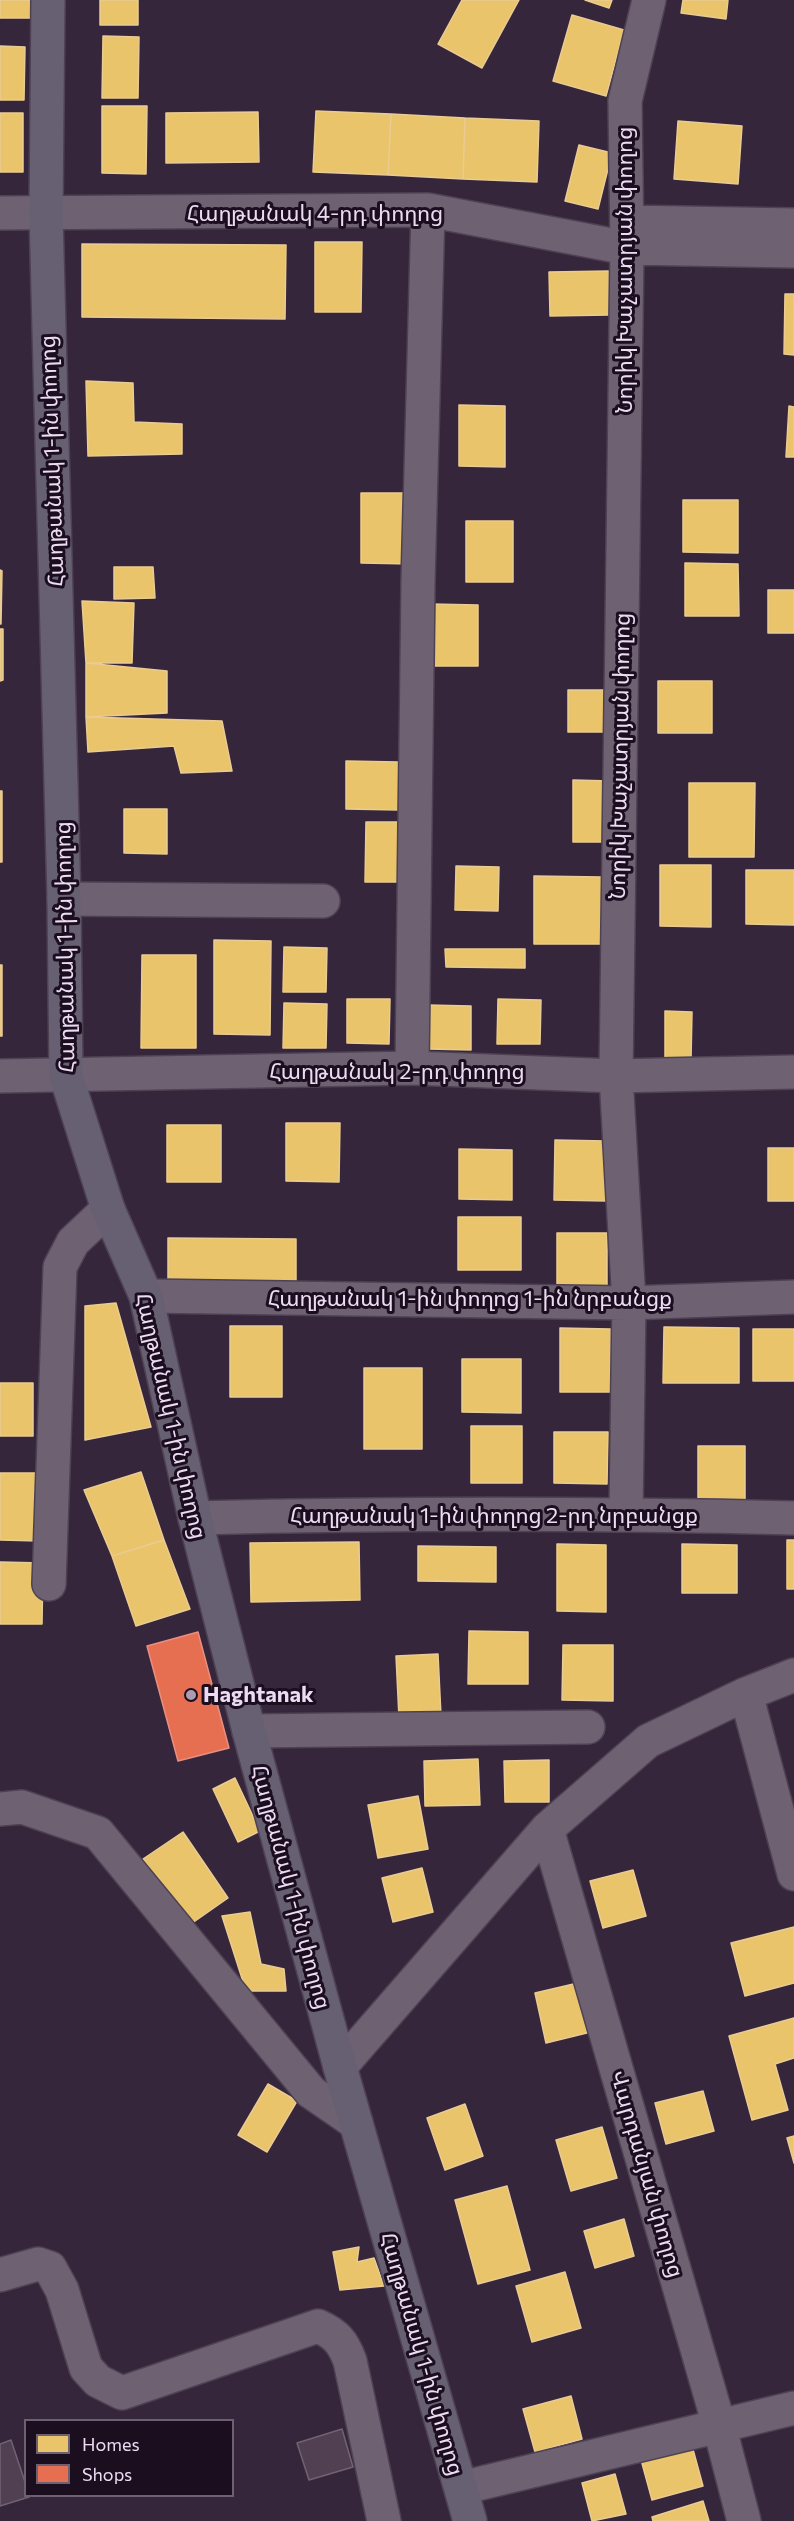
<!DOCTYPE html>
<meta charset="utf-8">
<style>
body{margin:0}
#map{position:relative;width:794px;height:2521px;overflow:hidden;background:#35263b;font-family:Commissioner,sans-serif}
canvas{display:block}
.legend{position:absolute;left:24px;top:2419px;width:210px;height:78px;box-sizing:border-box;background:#1a0e1f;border:2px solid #6e6073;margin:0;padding:8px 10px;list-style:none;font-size:18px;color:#ecdbf2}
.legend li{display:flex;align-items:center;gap:12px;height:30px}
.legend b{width:30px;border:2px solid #6e6073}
</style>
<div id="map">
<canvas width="794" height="2521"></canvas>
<ul class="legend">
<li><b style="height:16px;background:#e9c46a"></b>Homes</li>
<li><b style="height:16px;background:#e76f51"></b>Shops</li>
</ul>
</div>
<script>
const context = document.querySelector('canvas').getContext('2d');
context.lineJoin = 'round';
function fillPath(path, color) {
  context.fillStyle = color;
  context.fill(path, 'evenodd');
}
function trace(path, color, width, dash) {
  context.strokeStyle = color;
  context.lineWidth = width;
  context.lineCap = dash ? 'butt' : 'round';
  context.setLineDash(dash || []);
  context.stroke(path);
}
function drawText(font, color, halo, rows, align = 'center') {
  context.font = font + ' Commissioner,"Noto Sans Armenian",sans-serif';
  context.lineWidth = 6;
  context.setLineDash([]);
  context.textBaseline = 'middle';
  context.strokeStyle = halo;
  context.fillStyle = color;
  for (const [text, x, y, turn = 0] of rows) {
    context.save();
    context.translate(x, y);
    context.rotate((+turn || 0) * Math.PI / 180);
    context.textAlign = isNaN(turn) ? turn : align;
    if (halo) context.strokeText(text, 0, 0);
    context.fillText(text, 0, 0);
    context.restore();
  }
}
const homes = new Path2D(`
 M0,0H31V18H0Z
 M100,0H138V25H100Z
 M462,0H519L482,68L438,44Z
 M585,0H612L609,8Z
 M683,0H728L726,19L681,13Z
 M572,15L624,30L606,96L553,81Z
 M103,36L139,37L138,98H102Z
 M0,46L25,47L24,100H0Z
 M102,106H147L146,174L102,173Z
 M316,111L391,114L388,175L313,172Z
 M258,112L259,162L166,163V113Z
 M0,113H23V172H0Z
 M391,114L465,118L463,179L388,175Z
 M465,118L539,121L537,182L463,179Z
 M678,121L742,126L738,184L674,179Z
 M579,145L612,153L598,209L565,201Z
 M315,242H362L361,312H315Z
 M82,244L286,245L285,319L82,317Z
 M609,271V315L550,316L549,272Z
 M785,294H794V355L784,354Z
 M86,381L133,383L134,422L182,424V454L88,456Z
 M459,405L505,406V467L459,466Z
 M789,406L794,407V457H786Z
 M361,493H412L411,564L361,563Z
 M683,500H738V553L683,552Z
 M466,521H513V582H466Z
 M685,563L738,564L739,616H685Z
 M114,567H153L155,598L114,599Z
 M0,570L2,571L1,624H0Z
 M768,590H794V633H768Z
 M82,601L134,603L132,663H86Z
 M431,604L478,605V666H431Z
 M0,629H3V680L0,681Z
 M86,663L167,671V713L86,717Z
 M658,681H712V733H658Z
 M568,690H614V732H568Z
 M86,717L222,721L232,771L181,773L174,746L88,752Z
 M346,761L398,762V810L346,809Z
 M573,780L611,781V842H573Z
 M689,783H755L754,857H689Z
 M0,791H2V862H0Z
 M124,809H167V854L124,853Z
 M366,822H399V882H365Z
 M660,865H711V927L660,926Z
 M456,866L499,867L498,911L455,910Z
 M746,870H794V925L746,924Z
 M534,876L602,877L601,944H534Z
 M214,940L271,941L270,1035L214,1034Z
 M284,947L327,948L326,992H283Z
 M445,949H525V968L446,967Z
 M142,955H196V1048H141Z
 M0,965H2V1036H0Z
 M347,999H390L389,1044L347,1043Z
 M498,999L541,1000L540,1044H497Z
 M284,1003L327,1004L326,1048H283Z
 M428,1005L471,1006V1050L428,1049Z
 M665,1011L692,1012L691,1060H665Z
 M286,1123H340L339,1182L286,1181Z
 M167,1125H221V1182H167Z
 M555,1140L606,1141V1201L554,1200Z
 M768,1148H794V1201H768Z
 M459,1149L512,1150V1200L459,1199Z
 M458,1217H521V1270H458Z
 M557,1233H607V1292L557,1291Z
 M168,1238L296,1239V1283L168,1282Z
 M116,1303L151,1427L85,1440V1306Z
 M230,1326H282V1397H230Z
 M664,1327L739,1328V1383H663Z
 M560,1328L611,1329L610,1392H560Z
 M753,1329H794V1381H753Z
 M462,1359H521V1413L462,1412Z
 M364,1368H422V1449H364Z
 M0,1383H33V1436H0Z
 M471,1426H522V1483H471Z
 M554,1432H608L607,1484L554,1483Z
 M698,1446H745V1508H698Z
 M141,1472L164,1540L112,1556L84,1490Z
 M0,1473H38V1541L0,1540Z
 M164,1540L190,1609L136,1626L112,1556Z
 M787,1540H794V1589H787Z
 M359,1542L360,1600L251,1602L250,1543Z
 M557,1544L606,1545V1612L557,1611Z
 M682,1544L737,1545V1593H682Z
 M418,1546L496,1547V1582L418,1581Z
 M0,1562L43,1563L42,1624H0Z
 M469,1631L528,1632V1684H468Z
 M563,1645H613V1701L562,1700Z
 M438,1654L441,1716L399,1718L396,1656Z
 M478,1759L480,1805L425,1806L424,1761Z
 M549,1760V1802H505L504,1761Z
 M235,1778L260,1831L238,1842L213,1789Z
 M418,1796L428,1849L378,1858L368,1805Z
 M183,1832L228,1898L188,1926L143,1859Z
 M422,1868L433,1912L393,1922L382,1878Z
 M633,1870L646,1916L603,1928L590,1881Z
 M250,1912L261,1964L284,1969L286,1991H246L222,1916Z
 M794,1927V1983L745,1996L731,1943Z
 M582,1982L595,2031L546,2043L535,1993Z
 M794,2018V2058L775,2064L788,2110L752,2120L729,2036Z
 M268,2084L297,2101L267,2152L238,2135Z
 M703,2091L714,2131L666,2144L655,2103Z
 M465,2104L483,2156L445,2170L427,2118Z
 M602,2127L617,2178L571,2191L556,2140Z
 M794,2136V2163L787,2138Z
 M507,2186L530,2270L478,2284L455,2200Z
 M624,2219L634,2256L595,2268L584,2231Z
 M359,2247L357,2262L374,2258L384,2286L340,2290L333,2252Z
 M565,2272L581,2328L532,2342L516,2286Z
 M571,2396L582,2439L535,2452L523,2409Z
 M691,2442L703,2486L652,2500L640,2456Z
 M615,2474L626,2514L592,2521L582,2483Z
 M703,2501L709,2521H653L652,2517Z`);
fillPath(homes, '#e9c46a');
trace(homes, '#eacb93', 1.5);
const shops = new Path2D(`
 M198,1632L229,1748L178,1761L147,1646Z`);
fillPath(shops, '#e76f51');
trace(shops, '#e88f81', 1.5);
const building = new Path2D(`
 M342,2429L353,2467L309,2480L297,2443Z
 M11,2440L26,2485V2496L29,2497L0,2506V2444Z`);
fillPath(building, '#504051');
trace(building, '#726273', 1.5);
const minor = new Path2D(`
 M0,213L428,210L627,248L794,251
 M627,222L794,225
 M64,899L323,901
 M412,1068L418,583L428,210
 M0,1076L412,1068L616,1076L794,1072
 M146,1296L629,1303L794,1297
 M626,1514L629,1303L616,1076L627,248L625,101L649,0
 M195,1518C395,1513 594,1513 794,1518
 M49,1584L60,1267L73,1242L108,1209
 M746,1694L794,1874
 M249,1731L588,1727
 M0,1809L22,1807L98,1833L311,2092L356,2123
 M547,1829L719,2425L744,2521
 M340,2067L547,1829L648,1741L746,1694L794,1675
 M0,2275L38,2264L50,2268L62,2290L86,2368L98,2381L122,2393L318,2326C336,2334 343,2342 350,2361L384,2521
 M461,2488L794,2408`);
const major = new Path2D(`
 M48,0L46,214L64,899L66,1076L108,1209L146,1296L195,1518L249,1731L340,2067L470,2521`);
trace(minor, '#4e4153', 36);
trace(major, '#4e4153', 36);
trace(minor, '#6e6272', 33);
trace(major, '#676072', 33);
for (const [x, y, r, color] of [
 [191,1695,6,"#ac9cb2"]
]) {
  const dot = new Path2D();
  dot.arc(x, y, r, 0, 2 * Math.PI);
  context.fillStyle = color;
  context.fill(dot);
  trace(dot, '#1a0e1f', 2);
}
drawText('22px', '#ecdbf2', '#1a0e1f', [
 ["Հաղթանակ 4-րդ փողոց",315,214],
 ["Նորիկ Խաչատրյան փողոց",625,270,-90],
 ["Հաղթանակ 1-ին փողոց",52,461,-92],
 ["Նորիկ Խաչատրյան փողոց",620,756,-89],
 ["Հաղթանակ 1-ին փողոց",65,947,-91],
 ["Հաղթանակ 2-րդ փողոց",397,1072],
 ["Հաղթանակ 1-ին փողոց 1-ին նրբանցք",470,1299],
 ["Հաղթանակ 1-ին փողոց",171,1416,77],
 ["Հաղթանակ 1-ին փողոց 2-րդ նրբանցք",494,1516],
 ["Հաղթանակ 1-ին փողոց",291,1887,75],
 ["Վարդանյան փողոց",647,2174,74],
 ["Հաղթանակ 1-ին փողոց",422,2354,74]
]);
drawText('bold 22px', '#ecdbf2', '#1a0e1f', [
 ["Haghtanak",203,1695]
], 'left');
</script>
